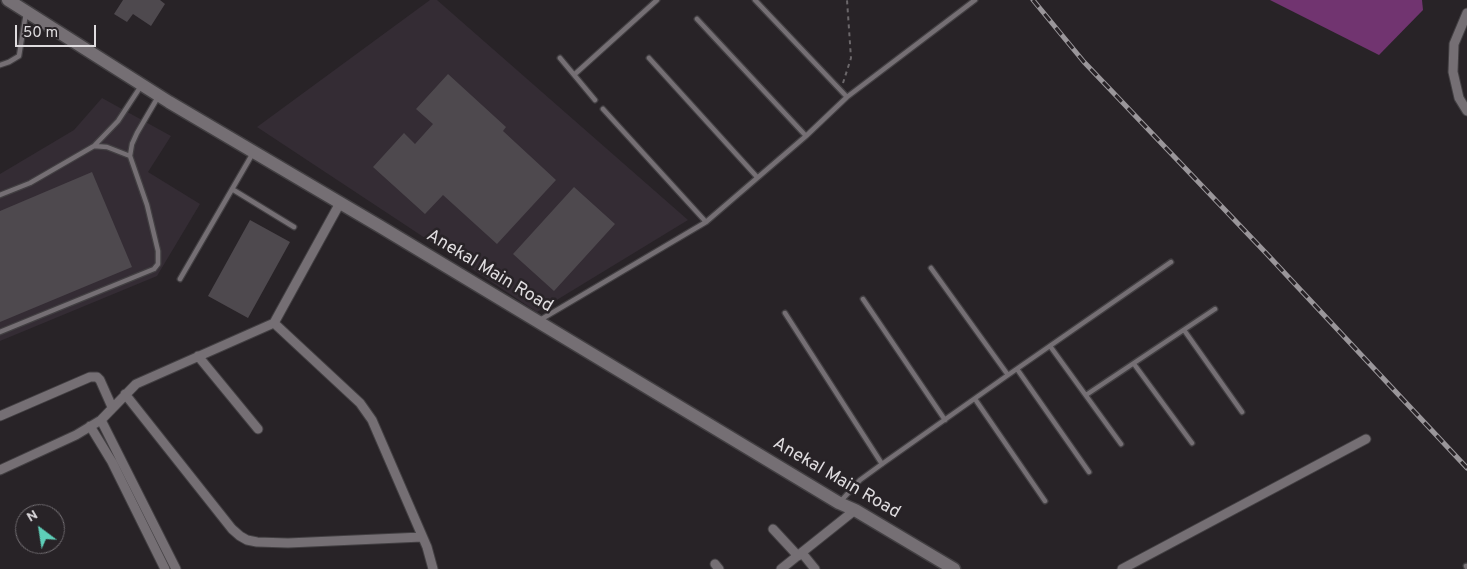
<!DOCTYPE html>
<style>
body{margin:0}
#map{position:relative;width:1467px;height:569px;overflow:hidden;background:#282327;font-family:Overpass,sans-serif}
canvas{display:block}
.north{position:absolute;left:15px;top:504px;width:50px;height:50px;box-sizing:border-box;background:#282327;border:1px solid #716d71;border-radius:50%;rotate:329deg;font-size:14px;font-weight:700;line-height:20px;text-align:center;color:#dfdcdf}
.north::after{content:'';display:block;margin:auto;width:18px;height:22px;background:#5eceb8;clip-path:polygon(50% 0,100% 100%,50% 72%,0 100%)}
.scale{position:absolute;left:15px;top:25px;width:81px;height:22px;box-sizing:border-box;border:2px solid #dfdcdf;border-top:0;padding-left:6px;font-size:15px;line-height:18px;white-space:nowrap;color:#dfdcdf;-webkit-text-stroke:4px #282327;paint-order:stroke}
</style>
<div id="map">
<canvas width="1467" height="569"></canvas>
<div class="north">N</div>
<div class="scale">50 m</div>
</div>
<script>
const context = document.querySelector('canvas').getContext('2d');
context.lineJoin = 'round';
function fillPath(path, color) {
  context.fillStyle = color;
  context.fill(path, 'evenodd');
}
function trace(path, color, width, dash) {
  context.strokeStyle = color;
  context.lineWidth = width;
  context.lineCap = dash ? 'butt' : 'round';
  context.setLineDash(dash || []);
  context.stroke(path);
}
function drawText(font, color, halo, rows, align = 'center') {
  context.font = font + ' Overpass,sans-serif';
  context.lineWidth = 5;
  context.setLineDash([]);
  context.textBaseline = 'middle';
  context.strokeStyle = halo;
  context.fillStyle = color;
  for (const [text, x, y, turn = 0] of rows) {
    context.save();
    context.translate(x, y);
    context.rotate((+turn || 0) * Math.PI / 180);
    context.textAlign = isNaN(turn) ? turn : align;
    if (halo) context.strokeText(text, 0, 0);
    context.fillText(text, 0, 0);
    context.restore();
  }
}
fillPath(new Path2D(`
 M430,0H437L688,220L537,312L257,127Z
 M102,98L171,136L148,172L200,204L157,276L0,341V174L74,130Z`), '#342c34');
fillPath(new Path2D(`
 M1270,0H1422L1423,10L1379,55Z`), '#713470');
fillPath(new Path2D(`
 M123,0H160L165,4L151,26L133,14L127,22L114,14Z
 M448,74L506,127L503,131L556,180L497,244L443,195L425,214L373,167L404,133L415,144L433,124L416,109Z
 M92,172L132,267L0,322V211Z
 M574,187L615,224L554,291L513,254Z
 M250,220L290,242L248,318L208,296Z`), '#4e494e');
const service = new Path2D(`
 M755,0L847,97
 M697,19L806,136
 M560,58L595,100
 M649,58L757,177
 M0,65L9,62L19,56L26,13
 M575,74L657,0
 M603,109L706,222
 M94,146L107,147L130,156
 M232,189L294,227
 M0,195L30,183L94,146L118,121L141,86
 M931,268L1008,375
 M180,279L253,153
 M863,299L945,420
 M785,313L882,464
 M540,320L706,222L806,136L847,97L975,0
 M1184,330L1242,412
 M0,332L154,269L158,264V251L147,205L130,156L132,144L137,133L158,97
 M1050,346L1121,444
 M1134,364L1192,443
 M1017,369L1089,472
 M1086,395L1215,309
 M975,399L1045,501
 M840,502L860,480L882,464L1008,375L1171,262
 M1466,566L1467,568`);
const minor = new Path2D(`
 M1467,13L1454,44L1453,72L1459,98L1467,111
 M274,323L360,403L372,420L427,547L433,569
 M198,356L258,429
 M125,394L232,529L240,536L247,540L257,542L288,543L422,537
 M0,416L90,377H97L100,380L112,407
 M101,420L176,569
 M90,426L112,462L165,569
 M0,470L76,435L101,420L136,384L274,323L340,203
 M773,529L798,556
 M802,553L815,569
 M715,564L719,569
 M781,569L855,510
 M1122,569L1366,439`);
const secondary = new Path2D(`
 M8,0L169,102L381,227L839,503L855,510L954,569`);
trace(service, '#423f42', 7);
trace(minor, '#423f42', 11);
trace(secondary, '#423f42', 15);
trace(new Path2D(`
 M843,83L851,58L847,0`), '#6b676a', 2, [4, 4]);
trace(service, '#756f74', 4.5);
trace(minor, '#756f74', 9);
trace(secondary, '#756f74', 12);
const rail = new Path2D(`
 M1033,0L1084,62L1265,252L1467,468`);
trace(rail, '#9a969a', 5);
trace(rail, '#282327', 3, [9]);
drawText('18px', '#dfdcdf', '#282327', [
 ["Anekal Main Road",489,272,31],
 ["Anekal Main Road",836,479,30]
]);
</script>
